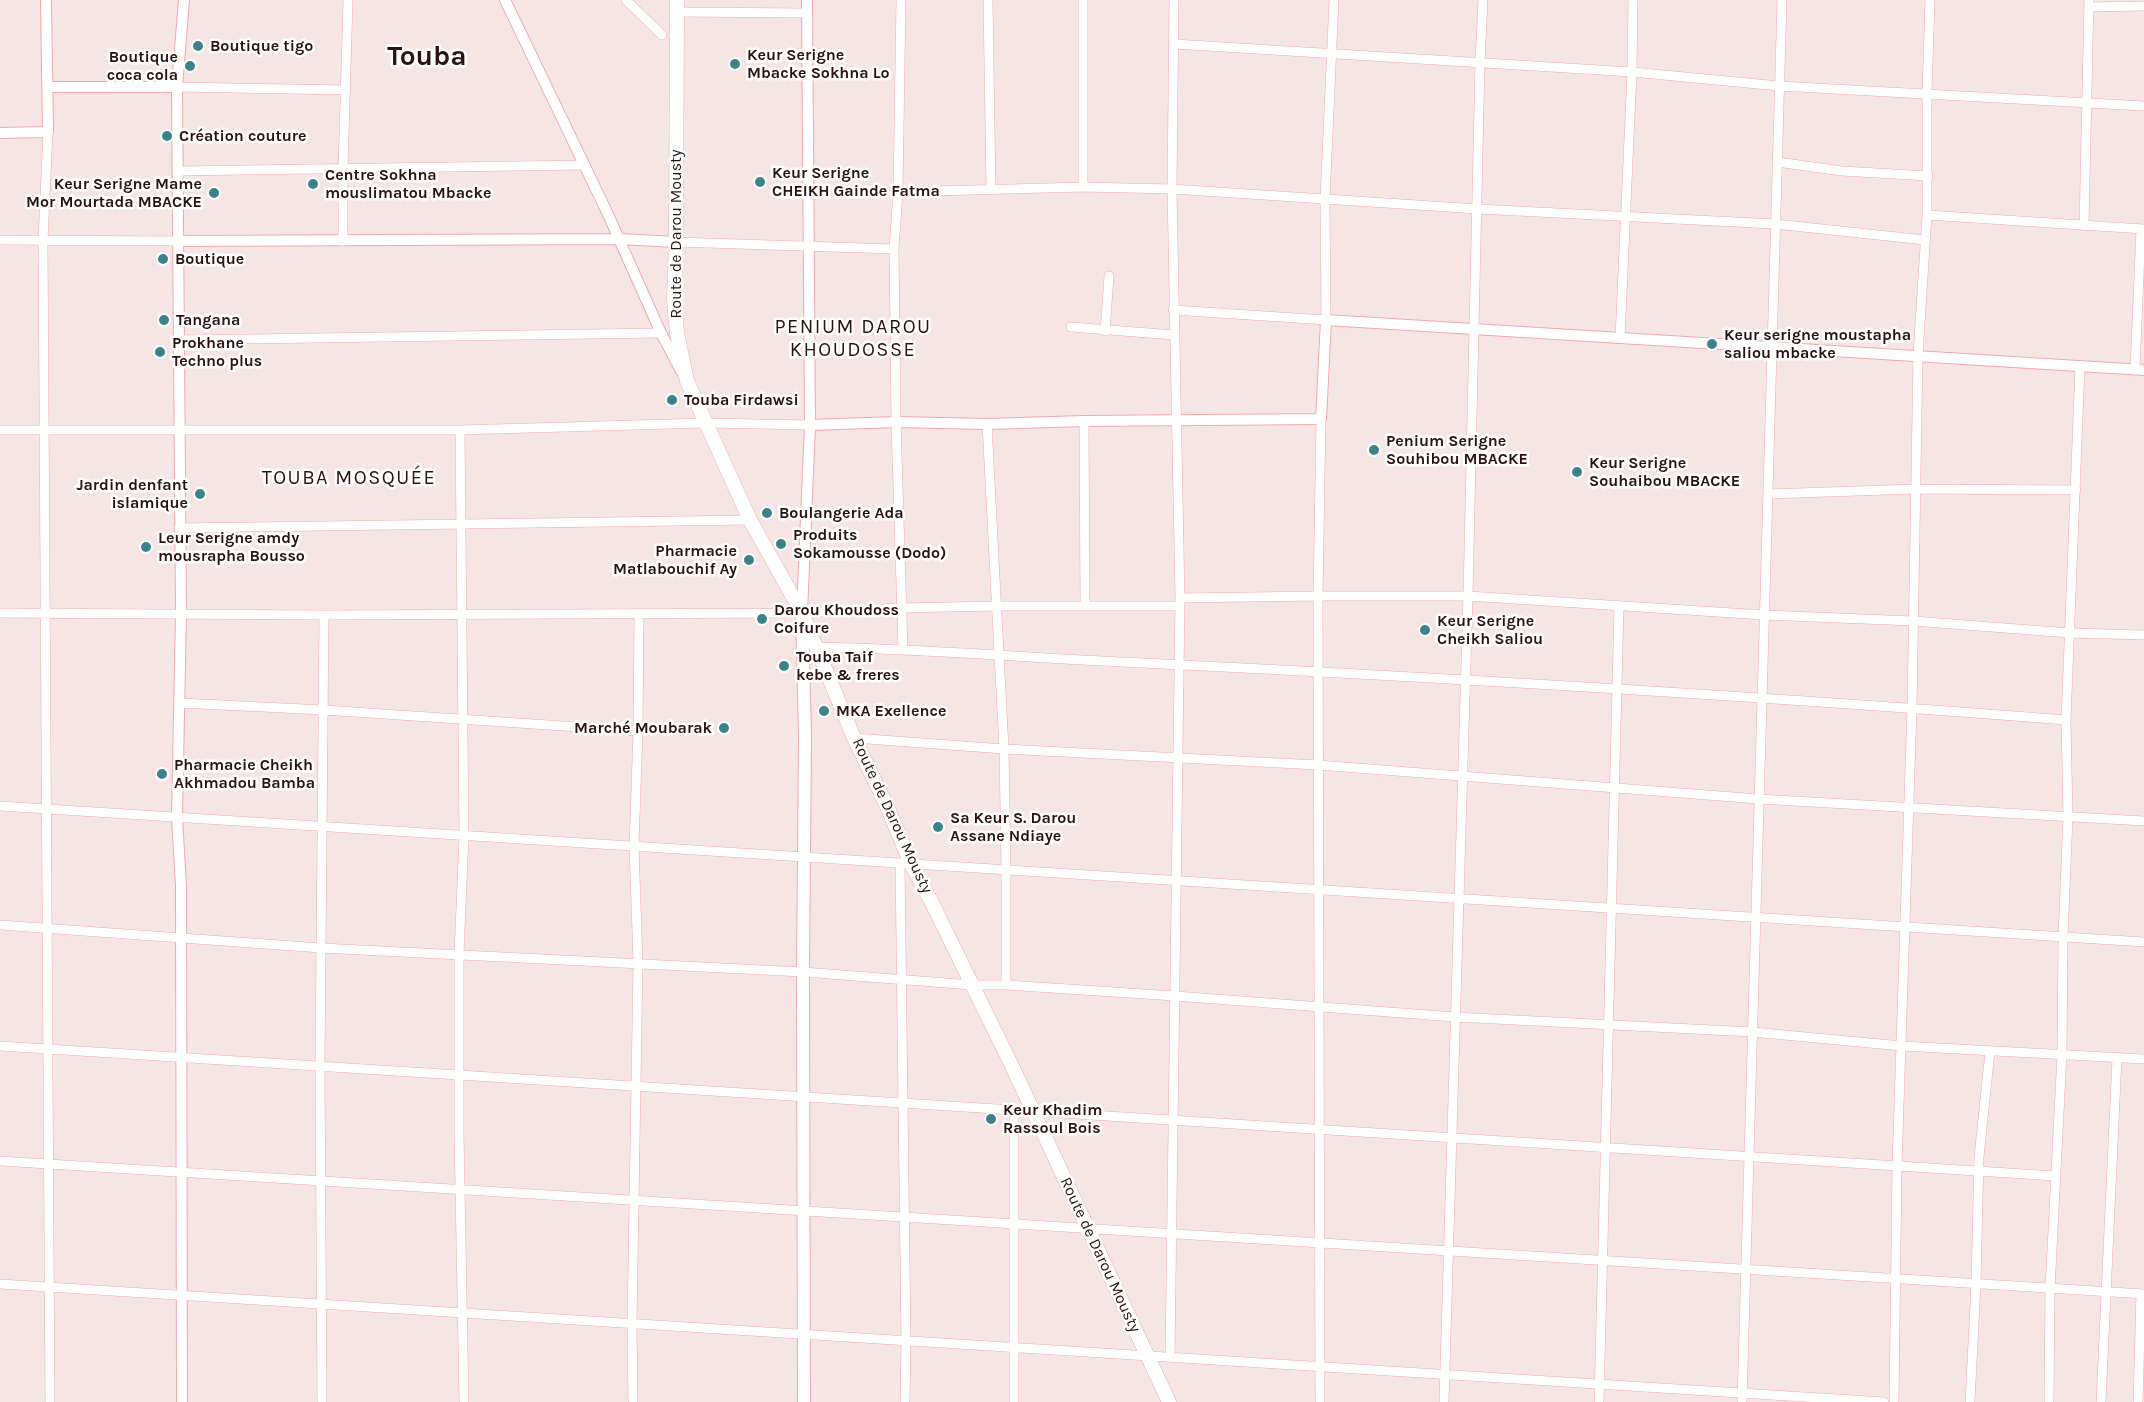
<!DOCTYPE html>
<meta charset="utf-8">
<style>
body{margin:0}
canvas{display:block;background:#f5e6e5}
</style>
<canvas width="2144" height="1402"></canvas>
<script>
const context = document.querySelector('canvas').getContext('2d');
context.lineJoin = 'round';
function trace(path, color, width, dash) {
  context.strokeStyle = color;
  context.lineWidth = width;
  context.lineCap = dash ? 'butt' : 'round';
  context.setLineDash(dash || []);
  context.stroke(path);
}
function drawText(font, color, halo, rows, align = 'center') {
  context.font = font + ' Karla,sans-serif';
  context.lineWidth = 5;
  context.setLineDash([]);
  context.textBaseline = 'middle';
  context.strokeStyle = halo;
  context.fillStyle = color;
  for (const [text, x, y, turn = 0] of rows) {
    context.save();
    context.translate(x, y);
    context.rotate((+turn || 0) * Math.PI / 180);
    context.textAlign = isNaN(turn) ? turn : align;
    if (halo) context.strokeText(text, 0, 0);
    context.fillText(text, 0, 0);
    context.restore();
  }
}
const minor = new Path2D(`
 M626,0L662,35
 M901,0L898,192L894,249L896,422L903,649
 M988,0L991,189
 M2089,7L2144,6
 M677,12L807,13
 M1174,44L1632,72L1779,86L2144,106
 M177,87L346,90
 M48,132L43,240L50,1402
 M1777,162L1842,171L1928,176
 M178,171L585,165
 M1083,187V0
 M898,192L1083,187L1172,189L1478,209L1775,224L1925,240
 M1927,215L2144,229
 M2084,226L2089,0
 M0,240L178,241
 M343,241V168L348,0
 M676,242L894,249
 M1173,310L1326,320L1325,199L1334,0
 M1071,327L1174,335
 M1105,331L1109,276
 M1620,338L1632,72L1633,0
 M178,340L661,333
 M2135,370L2141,229
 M1084,421L1085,605
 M987,424L1004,749L1006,870V985
 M0,430H460L705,423L810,425
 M460,430L464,836L459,954V1134L464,1402
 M1768,494L1916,489L2076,490
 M179,528L750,520
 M1180,598L1318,596H1468L1764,615L1913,621L2070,633L2144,635
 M0,613L324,615L802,613L901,608L995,606H1180
 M816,647C925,649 1033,658 1143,663C1451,678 1759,696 2066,720
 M180,703L324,710L638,731
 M854,738L1004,749L1318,765L1759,799L2144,821
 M0,806L2144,942
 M900,863L906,1341L905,1402
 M0,925L321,948L803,972L972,985H1006L1175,996L1455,1017L1752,1032L1902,1046L2144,1059
 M0,1046L2056,1176
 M1014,1110V1402
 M0,1161L2144,1294
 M0,1284L1884,1402
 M1170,1357L1180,598L1172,189L1174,0
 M322,1402L320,1066L324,615
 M633,1402L632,1324L638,963L634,846L638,731L639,613
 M1320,1402L1318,596L1321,419
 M1444,1402L1468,596L1480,62L1483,0
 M1599,1402L1619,606
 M1742,1402L1782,0
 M1894,1402L1897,1166L1912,708L1918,355L1927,215V93L1930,0
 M1970,1402L1976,1284L1979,1157L1990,1051
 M2049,1402L2050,1289L2062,1054L2063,937L2068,816L2066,720L2080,366
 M2101,1402L2117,1058
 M2138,1402L2141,1294`);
const tertiary = new Path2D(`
 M505,0L606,210L661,333L681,371
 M48,87H177
 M0,133L48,132L46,0
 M178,241L619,239L676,242
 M810,425L896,422L987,424L1084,421L1321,419L1326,320L2144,370
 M802,612L810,425L807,0
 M182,1402L181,886L177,817L181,613L177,87L184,0`);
const secondary = new Path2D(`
 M802,617L805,736L803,972L804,1402`);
const primary = new Path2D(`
 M677,0L676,242L674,299L677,333L687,381L750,520L802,613L854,738L886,804L911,864L931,901L1012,1066L1169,1402`);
trace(minor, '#f0a9a7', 10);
trace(tertiary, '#f0a9a7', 12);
trace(secondary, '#f0a9a7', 14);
trace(primary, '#f0a9a7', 15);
trace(minor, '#fff', 9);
trace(tertiary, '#fff', 10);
trace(secondary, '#fff', 12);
trace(primary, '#fff', 14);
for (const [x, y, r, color] of [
 [198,46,6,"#3b8388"],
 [735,64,6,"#3b8388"],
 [190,66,6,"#3b8388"],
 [167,136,6,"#3b8388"],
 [760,182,6,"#3b8388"],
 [313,184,6,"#3b8388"],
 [214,193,6,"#3b8388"],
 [163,259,6,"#3b8388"],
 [164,320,6,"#3b8388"],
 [1712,344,6,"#3b8388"],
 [160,352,6,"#3b8388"],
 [672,400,6,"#3b8388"],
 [1374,450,6,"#3b8388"],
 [1577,472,6,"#3b8388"],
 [200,494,6,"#3b8388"],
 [767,513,6,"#3b8388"],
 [781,544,6,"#3b8388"],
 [146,547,6,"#3b8388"],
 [749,560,6,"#3b8388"],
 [762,619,6,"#3b8388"],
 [1425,630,6,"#3b8388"],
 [784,666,6,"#3b8388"],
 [824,711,6,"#3b8388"],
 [724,728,6,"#3b8388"],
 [162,774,6,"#3b8388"],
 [938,827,6,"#3b8388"],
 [991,1119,6,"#3b8388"]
]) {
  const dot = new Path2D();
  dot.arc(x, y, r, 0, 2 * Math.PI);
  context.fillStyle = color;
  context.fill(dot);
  trace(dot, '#fff', 2);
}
drawText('bold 16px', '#2a1112', '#fff', [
 ["Boutique tigo",210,46],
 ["Keur Serigne",747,55],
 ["Mbacke Sokhna Lo",747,73],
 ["Boutique",178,57,"right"],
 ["coca cola",178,75,"right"],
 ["Création couture",179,136],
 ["Keur Serigne",772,173],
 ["CHEIKH Gainde Fatma",772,191],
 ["Centre Sokhna",325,175],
 ["mouslimatou Mbacke",325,193],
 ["Keur Serigne Mame",202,184,"right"],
 ["Mor Mourtada MBACKE",202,202,"right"],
 ["Boutique",175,259],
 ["Tangana",176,320],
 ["Keur serigne moustapha",1724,335],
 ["saliou mbacke",1724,353],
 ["Prokhane",172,343],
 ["Techno plus",172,361],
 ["Touba Firdawsi",684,400],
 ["Penium Serigne",1386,441],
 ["Souhibou MBACKE",1386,459],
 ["Keur Serigne",1589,463],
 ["Souhaibou MBACKE",1589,481],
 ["Jardin denfant",188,485,"right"],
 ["islamique",188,503,"right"],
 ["Boulangerie Ada",779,513],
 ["Produits",793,535],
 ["Sokamousse (Dodo)",793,553],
 ["Leur Serigne amdy",158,538],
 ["mousrapha Bousso",158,556],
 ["Pharmacie",737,551,"right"],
 ["Matlabouchif Ay",737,569,"right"],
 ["Darou Khoudoss",774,610],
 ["Coifure",774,628],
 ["Keur Serigne",1437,621],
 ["Cheikh Saliou",1437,639],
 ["Touba Taif",796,657],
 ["kebe & freres",796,675],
 ["MKA Exellence",836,711],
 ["Marché Moubarak",712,728,"right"],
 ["Pharmacie Cheikh",174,765],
 ["Akhmadou Bamba",174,783],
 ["Sa Keur S. Darou",950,818],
 ["Assane Ndiaye",950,836],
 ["Keur Khadim",1003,1110],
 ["Rassoul Bois",1003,1128]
], 'left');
drawText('16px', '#2a1112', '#fff', [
 ["Route de Darou Mousty",676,234,-90],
 ["Route de Darou Mousty",892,816,65],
 ["Route de Darou Mousty",1100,1255,65]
]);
context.letterSpacing = '1.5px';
drawText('20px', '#2a1112', '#fff', [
 ["PENIUM DAROU",853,327],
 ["KHOUDOSSE",853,350],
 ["TOUBA MOSQUÉE",349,478]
]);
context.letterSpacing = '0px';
drawText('bold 28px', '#2a1112', '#fff', [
 ["Touba",427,57]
]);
</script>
